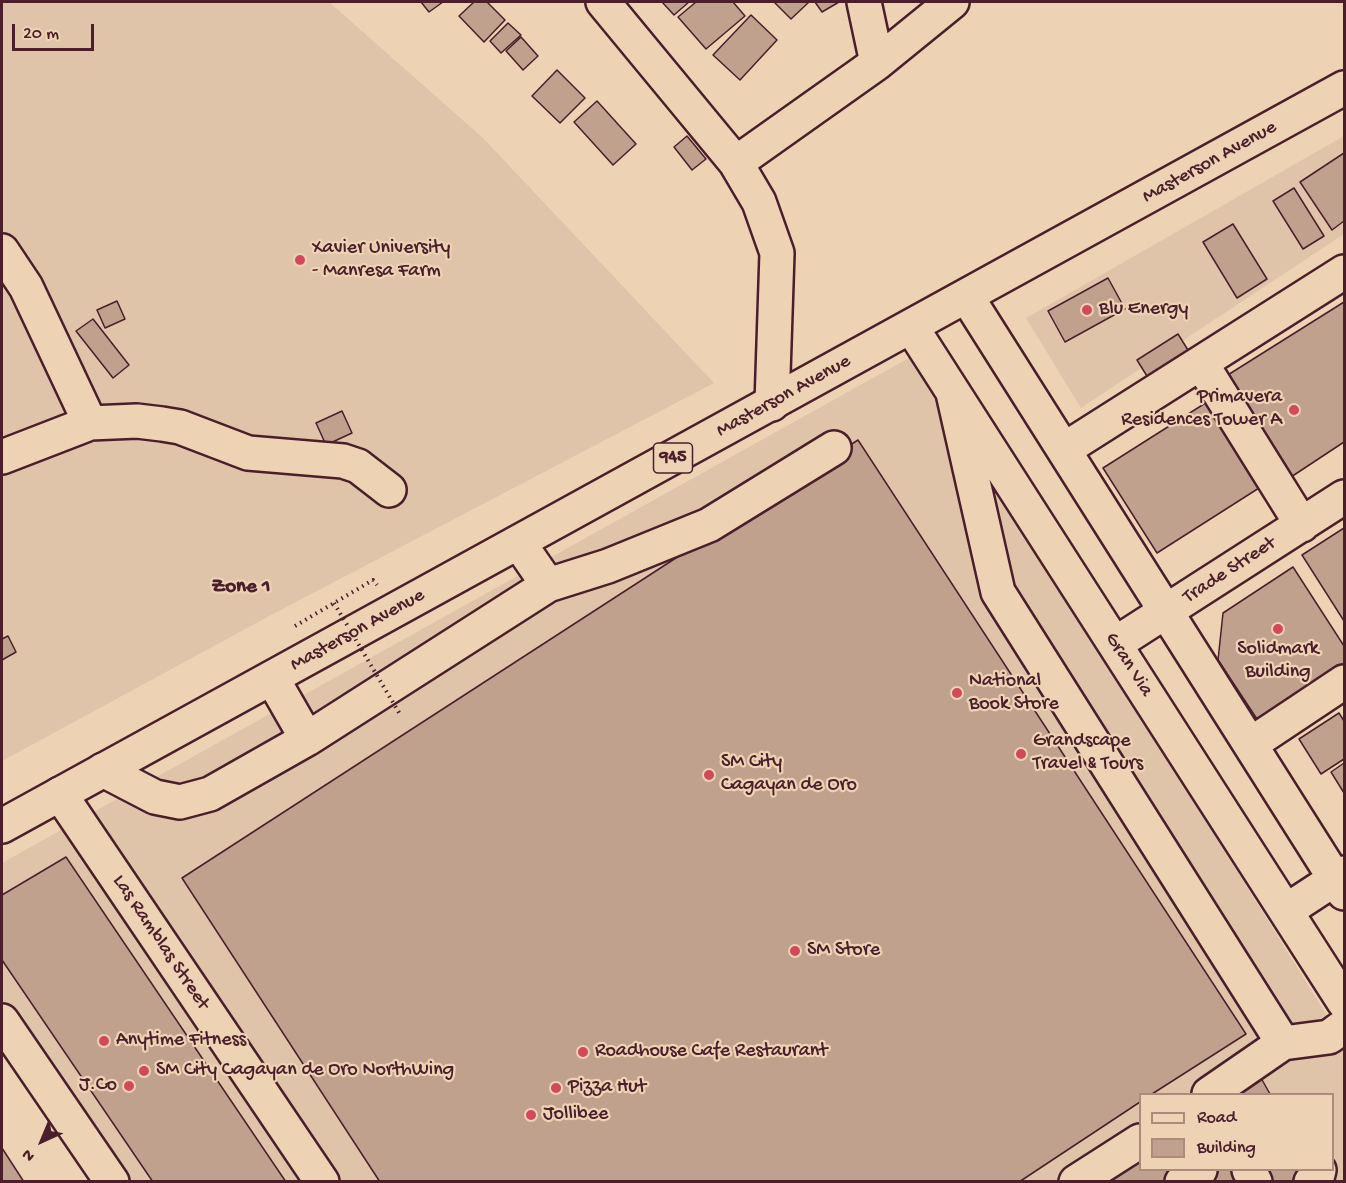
<!DOCTYPE html>
<style>
body{margin:0}
#map{position:relative;width:1346px;height:1183px;overflow:hidden;background:#edd3b4;font-family:"Gochi Hand",sans-serif}
canvas{display:block}
.frame{position:absolute;inset:0;border:3px solid #4a1f2b;pointer-events:none}
.legend{position:absolute;left:1139px;top:1093px;width:195px;height:78px;box-sizing:border-box;background:#edd3b4;border:2px solid #ac8b7d;margin:0;padding:8px 10px;list-style:none;font-size:18px;color:#4a1f2b}
.legend li{display:flex;align-items:center;gap:12px;height:30px}
.legend b{width:30px;border:2px solid #ac8b7d}
.north{position:absolute;left:12px;top:1111px;width:60px;height:60px;-webkit-text-stroke:4px #edd3b4;paint-order:stroke;rotate:224deg;font-size:16px;font-weight:700;line-height:24px;text-align:center;color:#4a1f2b}
.north::after{content:'';display:block;margin:auto;width:21px;height:27px;background:#4a1f2b;clip-path:polygon(50% 0,100% 100%,50% 72%,0 100%)}
.scale{position:absolute;left:12px;top:24px;width:82px;height:27px;box-sizing:border-box;border:3px solid #4a1f2b;border-top:0;padding-left:8px;font-size:18px;line-height:21px;white-space:nowrap;color:#4a1f2b;-webkit-text-stroke:4px #edd3b4;paint-order:stroke}
</style>
<div id="map">
<canvas width="1346" height="1183"></canvas>
<div class="frame"></div>
<ul class="legend">
<li><b style="height:8px;background:#edd3b4"></b>Road</li>
<li><b style="height:16px;background:#bfa18e"></b>Building</li>
</ul>
<div class="north">N</div>
<div class="scale">20 m</div>
</div>
<script>
const context = document.querySelector('canvas').getContext('2d');
context.lineJoin = 'round';
function fillPath(path, color) {
  context.fillStyle = color;
  context.fill(path, 'evenodd');
}
function trace(path, color, width, dash) {
  context.strokeStyle = color;
  context.lineWidth = width;
  context.lineCap = dash ? 'butt' : 'round';
  context.setLineDash(dash || []);
  context.stroke(path);
}
function drawText(font, color, halo, rows, align = 'center') {
  context.font = font + ' "Gochi Hand",sans-serif';
  context.lineWidth = 4.5;
  context.setLineDash([]);
  context.textBaseline = 'middle';
  context.strokeStyle = halo;
  context.fillStyle = color;
  for (const [text, x, y, turn = 0] of rows) {
    context.save();
    context.translate(x, y);
    context.rotate((+turn || 0) * Math.PI / 180);
    context.textAlign = isNaN(turn) ? turn : align;
    if (halo) context.strokeText(text, 0, 0);
    context.fillText(text, 0, 0);
    context.restore();
  }
}
fillPath(new Path2D(`
 M2,2H329L483,138L714,383L273,614L2,761Z
 M1344,136V234L1081,408L1026,318Z
 M916,354L1344,1043V1181H124L2,1004V863ZM1140,1094H1332V1170H1140Z`), '#dfc4a9');
const building = new Path2D(`
 M421,2H443L429,12Z
 M474,2H487L505,20L484,42L459,16Z
 M662,2H689L674,15Z
 M696,2H733L745,16L706,49L678,17Z
 M774,2H809L791,19Z
 M815,2H839L822,12Z
 M751,15L777,40L740,80L713,55Z
 M508,23L521,35L501,53L490,41Z
 M521,37L538,56L523,70L506,51Z
 M557,70L585,98L560,123L532,96Z
 M597,101L636,144L613,165L574,122Z
 M687,136L706,159L692,170L674,147Z
 M1344,153V221L1332,230L1300,182Z
 M1294,188L1324,236L1303,249L1273,201Z
 M1233,224L1267,279L1237,298L1203,242Z
 M1108,278L1125,309L1065,342L1048,311Z
 M117,301L125,319L105,328L97,310Z
 M1344,302V442L1288,479L1223,378Z
 M93,319L129,365L113,378L76,331Z
 M1178,334L1196,363L1155,389L1137,360Z
 M1215,397L1270,481L1157,553L1103,468Z
 M342,411L352,433L326,445L316,423Z
 M858,440L1246,1034L1152,1094H1140V1102L1019,1182H380L182,878Z
 M1344,528V621L1302,555Z
 M1293,567L1344,646V667L1259,722L1218,660L1223,613Z
 M8,636L16,652L2,660V639Z
 M1339,713L1344,721V759L1321,774L1299,739Z
 M1344,763V793L1331,772Z
 M66,857L286,1182H153L2,960V895Z
 M1261,1078L1270,1094H1236Z
 M2,1148L24,1182H2Z
 M1140,1156V1170H1311L1308,1182H1102Z`);
fillPath(building, '#bfa18e');
trace(building, '#4a1f2b', 1.5);
const minor = new Path2D(`
 M603,2L736,163L759,202L777,253L772,404
 M864,2L877,63
 M736,163L877,63L952,2
 M2,251L26,287L90,423L137,421L162,424L180,427L248,453L343,461L358,466L389,490
 M967,297L1344,893
 M912,328L1344,1002
 M1201,363L1302,525
 M953,393L998,592L1283,1043L1209,1094
 M1065,449L1344,272
 M2,457L90,423
 M519,543L548,585
 M1115,644L1344,497
 M272,678L307,739
 M1251,744L1344,682
 M103,770L155,797L180,802L210,794L307,739L548,585L608,566L709,525L834,448
 M60,794L322,1182
 M1286,911L1344,873
 M2,1021L112,1182
 M1283,1043L1329,1037L1344,1026
 M1249,1170L1255,1182
 M1076,1182L1140,1141
 M1182,1182L1200,1170
 M1311,1182L1317,1178L1319,1170`);
const major = new Path2D(`
 M2,826L1344,88`);
trace(minor, '#4a1f2b', 38);
trace(major, '#4a1f2b', 38);
trace(new Path2D(`
 M295,626L373,580L377,585`), '#4a1f2b', 4, [1.5, 4.5]);
trace(minor, '#edd3b4', 33);
trace(major, '#edd3b4', 33);
trace(new Path2D(`
 M334,603L401,716`), '#4a1f2b', 4, [1.5, 4.5]);
for (const [x, y, r, color] of [
 [300,260,6,"#d1495b"],
 [1087,310,6,"#d1495b"],
 [1294,410,6,"#d1495b"],
 [1278,629,6,"#d1495b"],
 [957,693,6,"#d1495b"],
 [1021,754,6,"#d1495b"],
 [709,775,6,"#d1495b"],
 [795,951,6,"#d1495b"],
 [104,1041,6,"#d1495b"],
 [583,1052,6,"#d1495b"],
 [144,1071,6,"#d1495b"],
 [129,1086,6,"#d1495b"],
 [556,1088,6,"#d1495b"],
 [531,1115,6,"#d1495b"]
]) {
  const dot = new Path2D();
  dot.arc(x, y, r, 0, 2 * Math.PI);
  context.fillStyle = color;
  context.fill(dot);
  trace(dot, '#edd3b4', 2);
}
for (const [x, y, w] of [
 [673,458,39]
]) {
  const box = new Path2D();
  box.roundRect(x - w / 2, y - 15, w, 30, 4.5);
  context.fillStyle = '#edd3b4';
  context.fill(box);
  trace(box, '#4a1f2b', 1.5);
}
drawText('bold 18px', '#4a1f2b', null, [
 ["945",673,458]
]);
drawText('20px', '#4a1f2b', '#edd3b4', [
 ["Masterson Avenue",1210,163,-29],
 ["Masterson Avenue",784,397,-29],
 ["Trade Street",1230,571,-33],
 ["Masterson Avenue",358,631,-29],
 ["Gran Via",1128,665,57],
 ["Las Ramblas Street",160,943,56]
]);
drawText('20px', '#4a1f2b', '#edd3b4', [
 ["Xavier University",312,249],
 ["- Manresa Farm",312,272],
 ["Blu Energy",1099,310],
 ["Primavera",1282,398,"right"],
 ["Residences Tower A",1282,421,"right"],
 ["Solidmark",1278,650,"center"],
 ["Building",1278,673,"center"],
 ["National",969,682],
 ["Book Store",969,705],
 ["Grandscape",1033,742],
 ["Travel & Tours",1033,765],
 ["SM City",721,763],
 ["Cagayan de Oro",721,786],
 ["SM Store",807,951],
 ["Anytime Fitness",116,1041],
 ["Roadhouse Cafe Restaurant",595,1052],
 ["SM City Cagayan de Oro NorthWing",156,1071],
 ["J.Co",117,1086,"right"],
 ["Pizza Hut",568,1088],
 ["Jollibee",543,1115]
], 'left');
drawText('bold 21px', '#4a1f2b', '#edd3b4', [
 ["Zone 1",241,588]
]);
</script>
